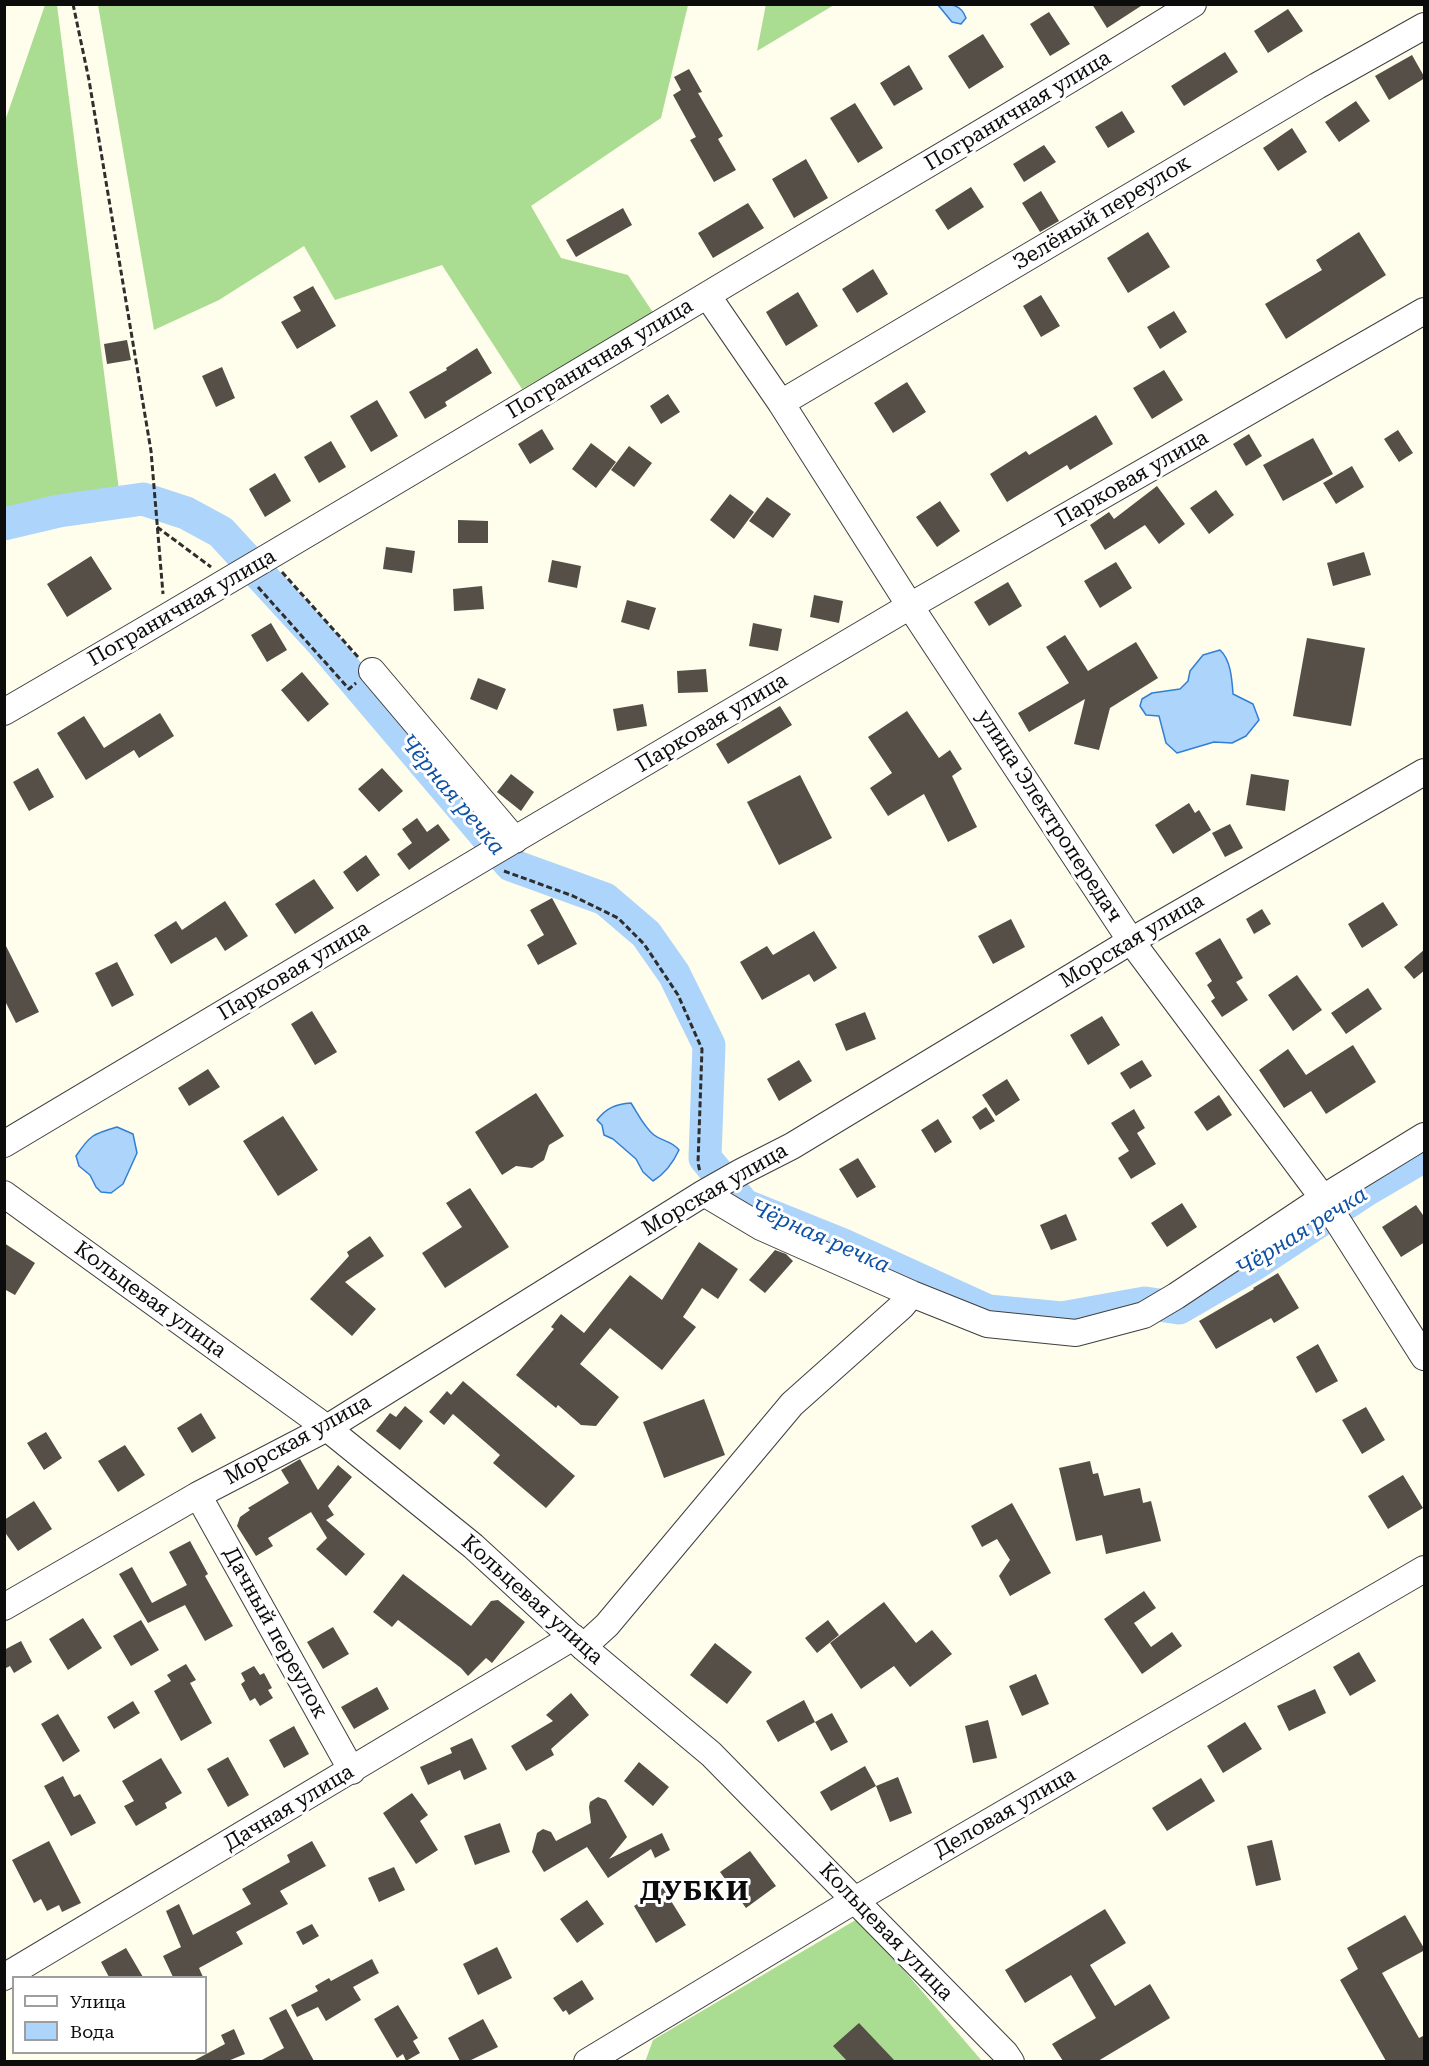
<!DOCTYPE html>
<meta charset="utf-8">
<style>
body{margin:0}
#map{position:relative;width:1429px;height:2066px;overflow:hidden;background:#fffdeb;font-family:"Roboto Serif",serif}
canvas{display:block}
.frame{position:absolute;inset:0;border:6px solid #0c0c0c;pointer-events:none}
.legend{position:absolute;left:12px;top:1976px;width:195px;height:78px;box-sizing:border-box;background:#fff;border:2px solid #9e9e9e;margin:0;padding:8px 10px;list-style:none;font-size:18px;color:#0c0c0c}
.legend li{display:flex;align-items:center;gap:12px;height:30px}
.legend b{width:30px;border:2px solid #9e9e9e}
</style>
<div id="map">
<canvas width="1429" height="2066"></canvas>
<div class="frame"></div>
<ul class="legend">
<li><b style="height:8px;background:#fff"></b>Улица</li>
<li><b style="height:16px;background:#add4fa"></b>Вода</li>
</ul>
</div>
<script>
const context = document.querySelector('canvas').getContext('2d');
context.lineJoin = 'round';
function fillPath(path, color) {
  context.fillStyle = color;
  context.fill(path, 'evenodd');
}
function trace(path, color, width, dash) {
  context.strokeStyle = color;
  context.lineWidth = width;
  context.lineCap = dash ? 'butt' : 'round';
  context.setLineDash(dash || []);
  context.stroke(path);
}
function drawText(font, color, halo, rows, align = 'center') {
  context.font = font + ' "Roboto Serif",serif';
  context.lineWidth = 6;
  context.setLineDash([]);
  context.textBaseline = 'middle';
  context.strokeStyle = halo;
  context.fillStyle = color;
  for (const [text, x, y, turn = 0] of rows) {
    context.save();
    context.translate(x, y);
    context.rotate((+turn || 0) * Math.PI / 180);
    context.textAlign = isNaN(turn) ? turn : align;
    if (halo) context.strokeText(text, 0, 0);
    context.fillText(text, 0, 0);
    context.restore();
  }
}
fillPath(new Path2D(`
 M766,4H834V5L757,51Z
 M45,5H57L120,498L5,532V121Z
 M98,5H688L661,118L531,206L561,258L628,275L654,314L522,389L442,265L335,300L304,246L219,300L154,330Z
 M859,1918L982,2061L645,2062L653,2040Z`), '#aadd91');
const water = new Path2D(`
 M938,5C951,4 961,4 966,18L961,24L952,22Z
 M1220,650C1231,660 1232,680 1233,694L1253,704L1259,720L1246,736L1232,743L1214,742L1177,753L1166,743L1159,716L1146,715L1140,706L1142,699L1152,693L1180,689L1188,681L1190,671L1203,655Z
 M631,1103C638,1114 644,1127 654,1135C663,1142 671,1140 679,1150C673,1163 666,1173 653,1181L643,1172L636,1159L613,1139L604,1135L602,1125L597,1120C606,1108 616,1104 631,1103Z
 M117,1127L133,1134L137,1153L123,1184L111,1193L101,1192L96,1187L90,1175L79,1166L76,1156C90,1135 93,1134 117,1127Z`);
fillPath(water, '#add4fa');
trace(water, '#307fd5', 1.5);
trace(new Path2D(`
 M4,524L59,511L143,499L186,513L221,532L321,641L511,865L605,899L646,934L674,974L709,1045L705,1158L744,1205L841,1244L988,1311L1062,1318L1145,1303L1179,1308L1253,1265L1366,1190L1424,1156`), '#add4fa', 33);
fillPath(new Path2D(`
 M1092,4H1144L1107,28Z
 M1288,9L1303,31L1268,53L1254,31Z
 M1049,12L1070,44L1050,56L1030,24Z
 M983,34L1004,67L969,89L948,56Z
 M1225,52L1238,72L1184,106L1171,86Z
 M1412,55L1425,78L1389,100L1375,76Z
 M909,65L923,89L894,106L880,83Z
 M689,69L702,92L698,93L723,136L718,139L736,170L714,182L690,140L696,137L673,95L681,90L674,77Z
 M1356,101L1370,121L1339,142L1325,122Z
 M855,103L883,148L858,163L830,118Z
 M1122,111L1135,132L1108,148L1095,127Z
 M1292,128L1307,152L1278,171L1263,148Z
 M1044,145L1056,162L1024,182L1013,164Z
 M806,159L828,198L794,218L772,179Z
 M971,187L984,207L948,230L935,210Z
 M1041,191L1059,221L1040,232L1022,203Z
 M748,203L764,228L713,258L698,233Z
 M623,208L632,225L576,257L566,240Z
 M1148,232L1170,267L1128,293L1107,258Z
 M1359,232L1386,275L1286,339L1265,304L1322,270L1316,260Z
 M873,269L888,294L857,313L842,289Z
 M313,286L336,326L297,349L281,322L301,311L293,297Z
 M798,292L818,326L786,346L766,312Z
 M1041,295L1060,326L1041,337L1023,306Z
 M1174,311L1187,332L1160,349L1147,327Z
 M127,340L131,360L107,364L104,344Z
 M477,348L492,373L445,402L447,406L425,419L409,392L447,370L446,368Z
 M222,367L235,398L216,407L202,376Z
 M1164,370L1183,400L1152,419L1133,388Z
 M907,382L926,412L893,433L874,403Z
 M668,394L680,412L661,424L650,406Z
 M377,400L398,436L371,452L350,416Z
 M1096,415L1113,444L1070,470L1067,465L1007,502L990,474L1026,451L1029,455Z
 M542,429L554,449L530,464L518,444Z
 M1398,430L1413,453L1399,462L1384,439Z
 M1249,434L1262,456L1246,466L1233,444Z
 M1313,438L1333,474L1283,501L1263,465Z
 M331,441L346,467L319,483L304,457Z
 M591,443L616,462L596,488L572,469Z
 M629,446L652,463L634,487L611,470Z
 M1352,466L1364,487L1336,504L1323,483Z
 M275,473L291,501L265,517L249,489Z
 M1157,486L1185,524L1159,544L1145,525L1105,550L1090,525L1109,512L1114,519Z
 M1216,490L1234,515L1209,534L1190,508Z
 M730,494L754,512L734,539L710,520Z
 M767,497L791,514L773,538L749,521Z
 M940,501L960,531L937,547L916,517Z
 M458,520L488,521V543H458Z
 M386,547L415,551L412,573L383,569Z
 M1364,552L1371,575L1333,586L1327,563Z
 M91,556L112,589L67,617L47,584Z
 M552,560L581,566L577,588L548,582Z
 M1116,562L1132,588L1100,608L1084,581Z
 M1008,582L1022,606L989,626L974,602Z
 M482,586L484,609L454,611L453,589Z
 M814,595L843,601L839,623L810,617Z
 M627,600L656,608L649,630L621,622Z
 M271,623L287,650L267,662L251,635Z
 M753,623L782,629L778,651L749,646Z
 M1065,635L1088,671L1136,642L1158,678L1110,708L1099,750L1074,744L1085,699L1029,732L1018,713L1069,683L1046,647Z
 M1307,638L1365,648L1351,726L1293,716Z
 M706,669L708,692L678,693L677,671Z
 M302,672L329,704L308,722L281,690Z
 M478,678L506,689L497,710L470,699Z
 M643,704L647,726L617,731L613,709Z
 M780,706L792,725L728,764L716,744Z
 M907,711L939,758L950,750L962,769L952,776L977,827L948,842L924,794L888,816L870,788L892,773L868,737Z
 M160,713L174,736L139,758L134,750L86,780L57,733L84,716L104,748Z
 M38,768L54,797L29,811L13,782Z
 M382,768L403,791L379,812L358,789Z
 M511,774L534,792L521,811L497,792Z
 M1251,774L1289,780L1285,811L1246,805Z
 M800,775L832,838L779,865L747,802Z
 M1189,803L1195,813L1199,810L1211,830L1173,854L1155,825Z
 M417,818L427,832L438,824L450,840L409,870L397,854L412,843L402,829Z
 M1230,824L1243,848L1225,857L1212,833Z
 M366,855L380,875L357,892L343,872Z
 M314,879L334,908L295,934L275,904Z
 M552,898L577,944L538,965L527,945L544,935L530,910Z
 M225,901L248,936L225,951L216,937L171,964L154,935L176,921L182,930Z
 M1383,902L1398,925L1362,948L1348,924Z
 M1262,909L1271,924L1254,934L1246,919Z
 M1011,919L1025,947L993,964L978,936Z
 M814,931L837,968L814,982L809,974L762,1000L740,962L767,946L773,955Z
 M1220,938L1243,978L1236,982L1248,1000L1222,1017L1211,1001L1215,998L1207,985L1212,981L1195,953Z
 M4,942L39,1012L16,1023L4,999Z
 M1425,949V970L1414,979L1404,967Z
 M117,962L134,995L112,1007L95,973Z
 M1297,975L1322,1010L1293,1031L1268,995Z
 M1368,988L1382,1009L1346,1034L1331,1013Z
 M312,1011L337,1052L315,1065L291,1024Z
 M865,1012L876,1039L846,1051L835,1024Z
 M1102,1016L1120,1045L1088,1065L1070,1035Z
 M1353,1045L1376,1082L1326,1114L1311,1091L1284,1108L1259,1070L1288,1049L1306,1075Z
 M799,1060L812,1081L779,1101L767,1079Z
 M1142,1060L1152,1076L1130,1089L1120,1073Z
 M208,1069L220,1087L189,1106L178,1088Z
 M1007,1079L1020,1100L996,1116L982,1095Z
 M536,1093L564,1136L549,1145L544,1160L532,1168L516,1166L502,1175L475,1132Z
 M1219,1095L1232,1115L1207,1131L1194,1112Z
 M986,1107L995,1121L980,1130L972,1117Z
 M1134,1109L1145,1128L1137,1133L1156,1164L1131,1179L1118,1158L1129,1151L1111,1123Z
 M283,1116L318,1170L278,1196L243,1141Z
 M938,1119L952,1142L935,1153L921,1130Z
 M858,1158L876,1187L857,1198L839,1169Z
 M470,1188L509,1247L445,1288L422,1253L462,1227L446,1203Z
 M1182,1203L1197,1227L1167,1247L1151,1223Z
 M1416,1205L1425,1218V1242L1401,1257L1382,1227Z
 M1066,1214L1077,1240L1051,1250L1040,1225Z
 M370,1236L384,1256L345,1282L376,1309L352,1336L310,1299L349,1256L347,1252Z
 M699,1242L738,1269L718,1299L702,1288L683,1317L696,1327L662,1370L610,1328L580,1364L619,1397L596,1426L581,1425L558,1405L556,1408L516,1375L554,1329L551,1327L561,1314L584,1333L630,1275L662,1300Z
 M4,1243L35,1263L15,1295L4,1289Z
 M775,1250L786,1254L793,1261L765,1293L749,1280Z
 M1278,1273L1299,1308L1274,1323L1271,1318L1216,1349L1199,1321L1254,1289L1253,1288Z
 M1318,1344L1338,1381L1316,1393L1296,1357Z
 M463,1381L575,1476L546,1508L493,1463L500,1455L453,1414L444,1425L429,1412L447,1391L451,1395Z
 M704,1399L725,1455L664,1478L643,1422Z
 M405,1406L423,1421L400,1450L376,1431L390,1413L396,1417Z
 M1366,1407L1385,1440L1362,1454L1342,1420Z
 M201,1413L216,1438L192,1453L177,1428Z
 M46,1432L62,1458L44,1470L27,1443Z
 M125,1445L145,1475L118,1492L98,1461Z
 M300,1459L318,1490L338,1465L352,1477L328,1506L334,1515L326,1520L365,1554L346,1576L316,1549L327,1538L311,1512L268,1538L273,1546L256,1556L237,1526L240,1517L250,1510L248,1508L289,1483L281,1470Z
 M1090,1461L1093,1474L1098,1473L1104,1496L1140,1488L1143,1503L1151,1501L1161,1541L1106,1554L1102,1535L1076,1541L1059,1468Z
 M1403,1475L1423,1508L1388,1529L1368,1496Z
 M34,1501L52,1529L18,1551L4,1531V1520Z
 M1012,1503L1051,1573L1010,1596L999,1576L1010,1560L997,1539L982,1547L971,1526Z
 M190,1541L208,1574L205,1576L233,1626L205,1641L185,1605L148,1623L119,1574L132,1567L152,1603L187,1585L169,1552Z
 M403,1574L471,1626L491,1601L498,1600L525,1622L492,1663L486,1658L468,1676L461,1668L398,1620L392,1627L373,1612Z
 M1144,1591L1156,1608L1134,1623L1151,1647L1172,1632L1182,1646L1142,1674L1104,1619Z
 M884,1602L916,1643L932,1630L952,1654L910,1687L894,1666L861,1689L830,1643Z
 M83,1618L102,1648L68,1670L49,1639Z
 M141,1620L159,1650L131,1666L113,1636Z
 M828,1620L839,1635L817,1653L805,1638Z
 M333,1627L349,1654L323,1669L307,1642Z
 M21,1641L32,1662L14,1673L10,1666L4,1669V1650Z
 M715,1643L752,1672L727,1704L690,1675Z
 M1359,1652L1376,1681L1350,1696L1333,1667Z
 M186,1664L196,1680L190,1683L212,1723L181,1741L154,1691L171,1681L167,1675Z
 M254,1666L260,1675L264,1673L272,1688L268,1690L273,1698L260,1706L255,1698L250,1701L241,1684L245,1681L241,1673Z
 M1036,1674L1049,1704L1022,1716L1009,1686Z
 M377,1687L389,1709L354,1729L341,1707Z
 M1315,1689L1326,1713L1289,1731L1277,1706Z
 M571,1693L589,1715L551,1749L554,1755L526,1771L511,1746L553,1721L546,1715Z
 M804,1700L815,1722L778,1742L766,1721Z
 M133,1701L140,1713L114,1729L107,1717Z
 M832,1713L848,1742L831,1751L815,1722Z
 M58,1714L80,1751L63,1762L41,1724Z
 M988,1720L997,1758L973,1763L965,1726Z
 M1245,1722L1262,1749L1223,1773L1207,1746Z
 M294,1726L309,1754L284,1768L269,1740Z
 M472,1738L487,1769L464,1780L460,1770L428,1785L420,1767L452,1753L450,1748Z
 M228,1757L249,1795L228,1807L207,1769Z
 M161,1758L182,1793L165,1803L167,1808L136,1826L124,1806L134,1801L122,1781Z
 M639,1762L669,1787L653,1806L624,1781Z
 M865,1766L876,1786L831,1811L820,1792Z
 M63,1776L74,1797L80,1794L96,1823L71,1836L44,1786Z
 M898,1777L912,1813L890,1822L876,1786Z
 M1201,1778L1215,1801L1167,1831L1152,1808Z
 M412,1793L428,1815L420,1821L438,1850L416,1864L383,1813Z
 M598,1797L606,1800L627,1837L609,1859L662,1833L670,1850L655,1858L651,1849L608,1878L587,1847L544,1872L532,1852L537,1833L543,1829L551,1832L556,1841L591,1823L589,1807L590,1802Z
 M500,1823L510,1852L475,1865L464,1836Z
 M1272,1840L1281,1880L1256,1886L1247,1846Z
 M49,1841L81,1903L62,1912L59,1905L47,1911L41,1899L34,1903L12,1860Z
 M312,1841L326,1866L280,1891L288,1904L236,1932L243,1944L199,1968L203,1977H173L163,1956L181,1947L166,1911L179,1904L193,1935L251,1904L242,1889L290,1862L287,1855Z
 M750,1851L776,1886L746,1908L720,1872Z
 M394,1867L405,1890L379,1902L368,1878Z
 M663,1888L686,1925L656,1943L634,1906Z
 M587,1900L604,1924L577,1943L560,1919Z
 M1105,1909L1126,1943L1090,1965L1115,2006L1150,1984L1170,2018L1098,2061H1063L1052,2044L1096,2018L1071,1975L1025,2003L1005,1970Z
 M1405,1915L1425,1950L1382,1973L1419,2038L1425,2035V2061H1386L1340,1980L1358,1969L1347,1948Z
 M312,1924L319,1936L303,1945L296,1932Z
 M497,1947L512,1978L478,1995L463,1964Z
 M126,1948L143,1977H109L101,1962Z
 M372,1959L379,1973L353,1987L361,2000L326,2021L318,2007L297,2017L291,2005L318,1991L315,1986L329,1978L331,1981Z
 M582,1980L594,1999L569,2015L566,2010L563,2012L553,1998Z
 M398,2005L418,2038L413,2041L420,2053L406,2061L403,2054L397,2058L374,2019Z
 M286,2009L314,2061H260L284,2048L269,2018Z
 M483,2019L498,2047L469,2061H460L448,2038Z
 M859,2023L895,2061H847L833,2046Z
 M234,2029L245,2054L228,2061H193L225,2044L221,2035Z`), '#554f48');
const minor = new Path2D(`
 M707,295L781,403L910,606L1131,941L1323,1198L1424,1357
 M781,403L1317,86L1424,26
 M372,671L515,840
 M4,712C239,576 471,436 704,297C867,199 1032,105 1193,4
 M4,1144L485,857L910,606L1424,311
 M704,1193L761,1227L912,1294L987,1324L1076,1333L1144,1315L1176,1296L1323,1198L1424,1136
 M4,1194L327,1428L473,1546L583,1647L711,1754L1005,2053L1011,2062
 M198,1495L352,1771
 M4,1607L198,1495L327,1428L704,1193L741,1172L792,1146L1131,941L1424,772
 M583,1647L607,1625L792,1404L902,1306L912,1294
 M4,1977L573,1637
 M587,2062L855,1900L1424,1569`);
trace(minor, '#3f3f3f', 28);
trace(new Path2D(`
 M73,4L89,80L151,451L163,594
 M157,527L211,567
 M282,572L358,657
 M258,587L349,689L356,683
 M504,871L573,896L618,918L644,944L678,995L702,1049L698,1163L700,1172`), '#2e2e2e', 3, [6, 3]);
trace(minor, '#fff', 26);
drawText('21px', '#0c0c0c', '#fff', [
 ["Пограничная улица",1018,111,-31],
 ["Зелёный переулок",1102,213,-31],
 ["Пограничная улица",600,359,-31],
 ["Парковая улица",1132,479,-30],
 ["Пограничная улица",182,608,-30],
 ["Парковая улица",712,723,-31],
 ["улица Электропередач",1049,816,57],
 ["Морская улица",1132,941,-31],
 ["Парковая улица",294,971,-31],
 ["Морская улица",715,1190,-30],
 ["Кольцевая улица",150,1300,36],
 ["Морская улица",298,1440,-29],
 ["Кольцевая улица",532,1600,42],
 ["Дачный переулок",275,1633,61],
 ["Дачная улица",289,1808,-31],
 ["Деловая улица",1005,1813,-30],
 ["Кольцевая улица",886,1932,46]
]);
drawText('italic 22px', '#0f51a5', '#fff', [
 ["Чёрная речка",452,795,50],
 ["Чёрная речка",1302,1232,-32],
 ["Чёрная речка",820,1237,24]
]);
context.letterSpacing = '1.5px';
drawText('bold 27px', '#0c0c0c', '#fff', [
 ["ДУБКИ",695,1892]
]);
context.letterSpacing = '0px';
</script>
